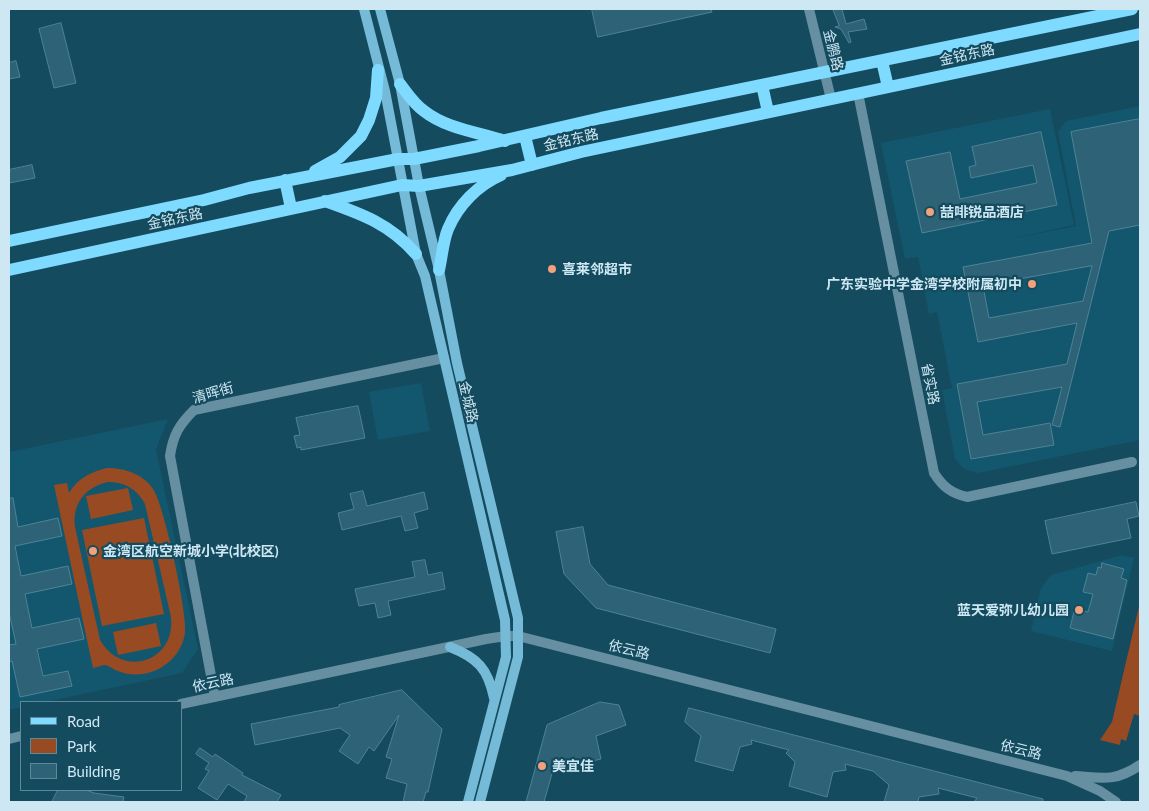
<!DOCTYPE html>
<meta charset="utf-8">
<style>
body{margin:0}
#map{position:relative;width:1149px;height:811px;overflow:hidden;background:#144b5e;font-family:Lato,sans-serif}
canvas{display:block}
.frame{position:absolute;inset:0;border:10px solid #cde7f3;pointer-events:none}
.legend{position:absolute;left:20px;top:701px;width:162px;height:90px;box-sizing:border-box;background:#144b5e;border:1px solid #5e899a;margin:0;padding:6px 9px;list-style:none;font-size:15px;color:#cde7f3}
.legend li{display:flex;align-items:center;gap:10px;height:25px}
.legend b{width:25px;border:1px solid #5e899a}
</style>
<div id="map">
<canvas width="1149" height="811"></canvas>
<div class="frame"></div>
<ul class="legend">
<li><b style="height:6px;background:#7fdaff"></b>Road</li>
<li><b style="height:14px;background:#984b23"></b>Park</li>
<li><b style="height:14px;background:#2e6276"></b>Building</li>
</ul>
</div>
<script>
const context = document.querySelector('canvas').getContext('2d');
context.lineJoin = 'round';
function fillPath(path, color) {
  context.fillStyle = color;
  context.fill(path, 'evenodd');
}
function trace(path, color, width, dash) {
  context.strokeStyle = color;
  context.lineWidth = width;
  context.lineCap = dash ? 'butt' : 'round';
  context.setLineDash(dash || []);
  context.stroke(path);
}
function drawText(font, color, halo, rows, align = 'center') {
  context.font = font + ' Lato,"Noto Sans SC",sans-serif';
  context.lineWidth = 4.5;
  context.setLineDash([]);
  context.textBaseline = 'middle';
  context.strokeStyle = halo;
  context.fillStyle = color;
  for (const [text, x, y, turn = 0] of rows) {
    context.save();
    context.translate(x, y);
    context.rotate((+turn || 0) * Math.PI / 180);
    context.textAlign = isNaN(turn) ? turn : align;
    if (halo) context.strokeText(text, 0, 0);
    context.fillText(text, 0, 0);
    context.restore();
  }
}
fillPath(new Path2D(`
 M1140,106V440L978,473L964,469L955,459L942,390L952,388L937,312L929,314L918,257L905,259L881,143L1050,109L1074,225L1006,240L1076,226L1058,132L1066,121Z
 M421,383L430,431L378,440L369,392Z
 M168,419L156,449L198,649L182,673L45,702H21V707L9,710V452Z
 M1122,555L1134,558L1112,651L1031,631L1041,588L1051,575Z`), '#13576e');
fillPath(new Path2D(`
 M107,468C125,468 143,474 153,489C164,504 188,616 185,633C183,647 174,660 162,667C149,675 132,677 118,671C114,670 109,665 104,665C101,666 97,667 93,668L54,485L67,483L69,493C78,478 91,472 107,468ZM108,482C125,482 137,489 145,504L171,617C176,662 122,679 100,640L75,527C72,504 85,487 108,482Z
 M128,488L133,510L91,519L86,496Z
 M144,518L164,614L102,626L82,530Z
 M1140,602V716L1134,714L1126,741L1121,739L1120,745L1100,740L1112,722Z
 M156,623L161,646L118,655L113,632Z`), '#984b23');
const building = new Path2D(`
 M592,9H711L712,12L598,37Z
 M833,9H842L846,24L864,19L867,29L848,32L851,42L849,43L841,29L835,27L839,26Z
 M61,23L76,83L54,88L39,29Z
 M16,61L20,77L9,79V63Z
 M1140,119V225L1109,231L1060,427L1052,425L1062,387L977,402L983,435L1050,423L1054,445L971,459L957,384L1067,364L1077,323L978,342L963,267L1092,243L1071,132ZM1092,266L1083,301L989,318L983,286Z
 M1041,132L1057,205L922,233L906,161L950,152L960,199L1037,183L1033,165L971,178L969,167L976,165L972,147Z
 M32,165L35,178L9,183V170Z
 M358,406L365,438L301,450V447L297,448L294,436L300,435L296,418Z
 M363,491L367,506L424,492L428,509L414,513L418,528L405,531L401,516L342,530L338,513L354,509L350,494Z
 M13,498L18,527L58,518L62,536L15,546L21,576L68,566L72,584L25,594L32,628L79,618L84,639L37,649L43,676L68,671L72,686L20,697L12,661L9,662V645L16,644L9,612V499Z
 M1136,502L1139,516L1127,519L1131,538L1052,554L1045,521Z
 M583,527L590,564L608,585L776,629L770,653L596,608L564,574L556,532Z
 M425,560L428,575L442,572L445,589L388,601L391,615L378,618L375,603L359,606L355,589L415,577L412,562Z
 M1102,563L1124,569L1121,578L1127,580L1113,639L1070,628L1075,608L1088,612L1093,594L1083,592L1088,573L1096,575L1098,567L1101,568Z
 M402,690L442,729L428,792H426L423,802H403L407,784L386,778L392,759L386,757L399,715L374,751L369,747L358,764L339,751L350,735L340,728L255,745L251,724L339,707V705Z
 M600,702L619,705L626,725L596,736L601,759L553,770L544,802H526L547,725Z
 M689,708L1043,799V802H974L977,798L938,788L939,794L919,797L918,802H884L889,785L873,771L845,764L846,770L833,772L827,797L789,786L795,762L786,753L789,750L751,740L752,744L740,747L733,771L695,761L701,736L685,722Z
 M200,748L213,757L215,754L243,773L242,775L281,795L277,802H244L247,796L228,784L217,800L198,788L209,771L205,769L209,763L196,754Z
 M58,790H86L94,793L124,797L123,802H52Z`);
fillPath(building, '#2e6276');
trace(building, '#4e8297', 1);
trace(new Path2D(`
 M809,9L831,99
 M858,93L934,473C943,487 951,493 967,497L1132,462
 M215,697L170,456C173,435 179,425 194,410L444,358
 M181,704L486,639L506,636H518L1067,776L1100,791L1116,802
 M9,739L21,736
 M1075,776C1103,778 1115,782 1140,765`), '#6690a2', 10);
trace(new Path2D(`
 M364,9L385,91L416,254L425,276L505,620L506,657L468,802
 M380,9L400,84L419,186L439,270L457,363L518,618V657L480,802
 M450,647C478,658 488,669 494,698`), '#75bad7', 10);
trace(new Path2D(`
 M882,61L888,87
 M400,84C407,93 414,104 424,111C447,129 478,132 505,141
 M762,85L768,112
 M525,136L532,165
 M315,171L340,157L361,136L369,120L376,98L378,70
 M285,180L291,208
 M325,201C362,214 390,224 416,254
 M9,241L204,200L249,188L398,159H414L479,146L601,118L1132,9
 M9,270L402,185L419,186L512,170L581,152L1140,34
 M439,270C442,257 443,241 448,229C458,205 478,185 501,175`), '#7fdaff', 12);
for (const [x, y, r, color] of [
 [930,212,5,"#f1a17b"],
 [552,269,5,"#f1a17b"],
 [1032,284,5,"#f1a17b"],
 [93,551,5,"#f1a17b"],
 [1079,610,5,"#f1a17b"],
 [542,766,5,"#f1a17b"]
]) {
  const dot = new Path2D();
  dot.arc(x, y, r, 0, 2 * Math.PI);
  context.fillStyle = color;
  context.fill(dot);
  trace(dot, '#144b5e', 2);
}
drawText('14px', '#cde7f3', '#144b5e', [
 ["金鹏路",833,50,76],
 ["金铭东路",967,55,-12],
 ["金铭东路",571,140,-13],
 ["金铭东路",175,219,-12],
 ["省实路",930,384,79],
 ["清晖街",213,393,-16],
 ["金城路",468,402,77],
 ["依云路",629,650,14],
 ["依云路",213,683,-12],
 ["依云路",1021,750,14]
]);
drawText('bold 14px', '#cde7f3', '#144b5e', [
 ["喆啡锐品酒店",940,212],
 ["喜莱邻超市",562,269],
 ["广东实验中学金湾学校附属初中",1022,284,"right"],
 ["金湾区航空新城小学(北校区)",103,551],
 ["蓝天爱弥儿幼儿园",1069,610,"right"],
 ["美宜佳",552,766]
], 'left');
</script>
